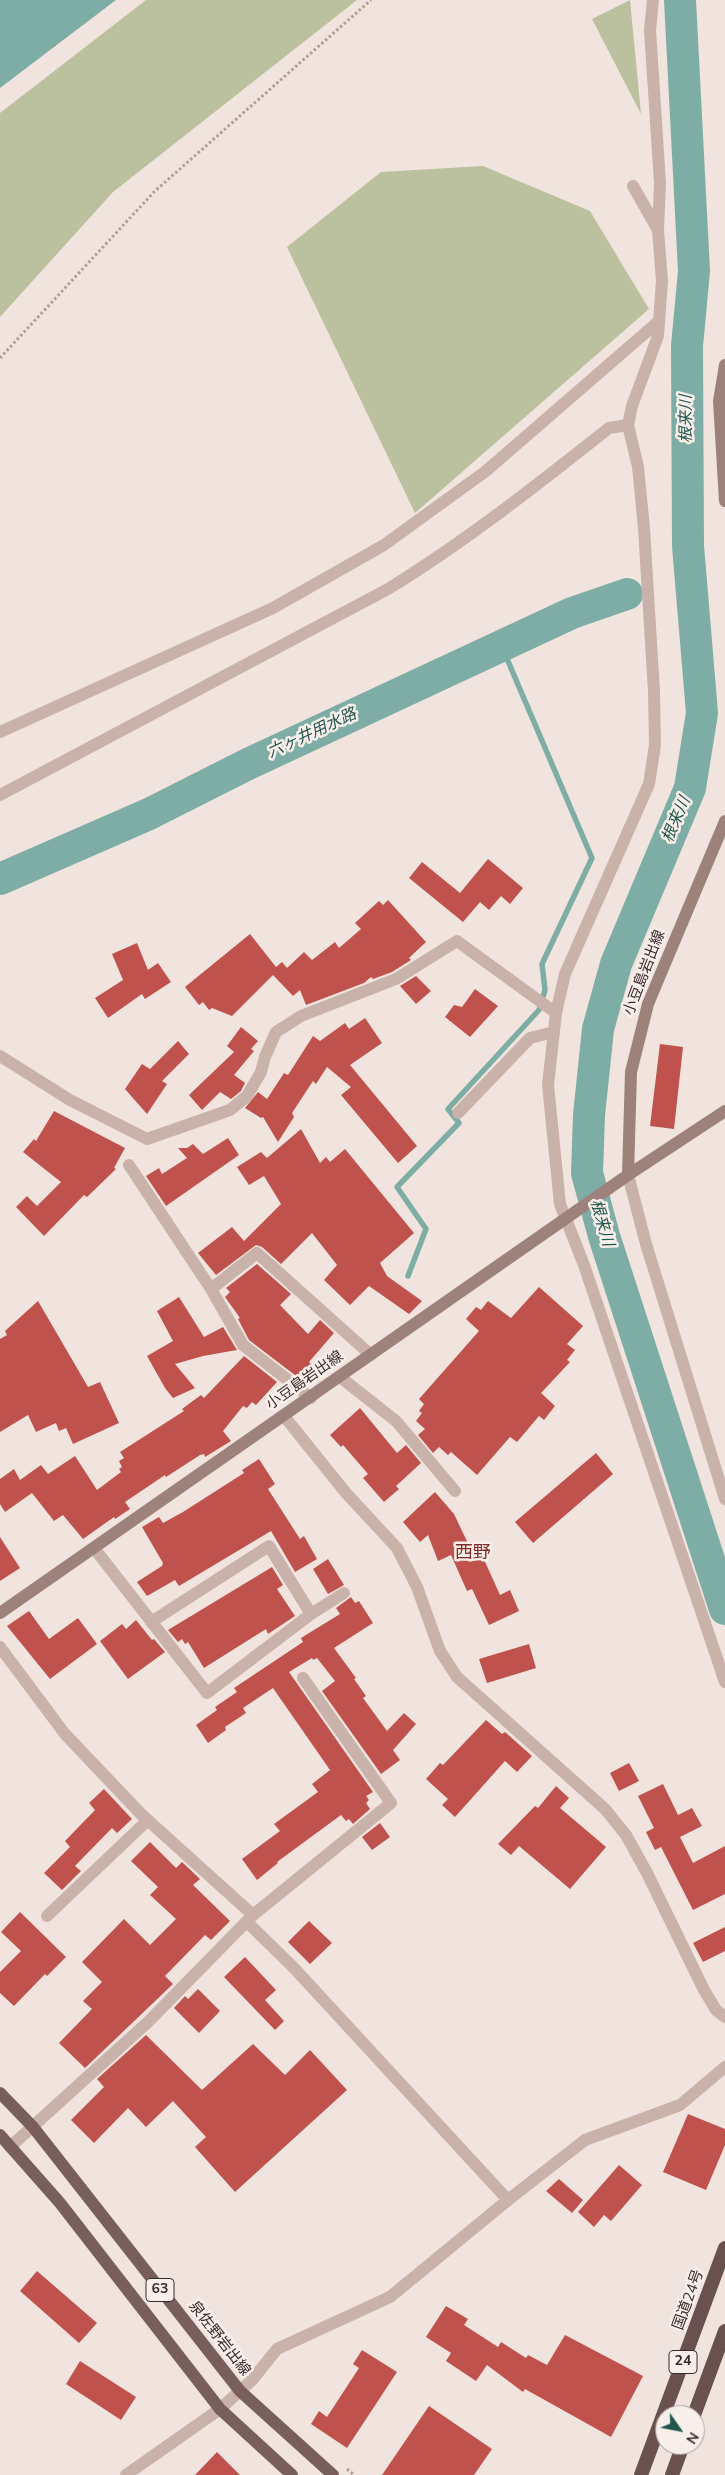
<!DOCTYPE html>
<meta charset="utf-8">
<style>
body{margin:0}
#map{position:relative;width:725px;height:2475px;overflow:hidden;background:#f1e4de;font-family:"Nunito Sans",sans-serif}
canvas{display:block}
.north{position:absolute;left:655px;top:2405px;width:50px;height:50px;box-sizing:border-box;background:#f9efea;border:1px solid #aba19d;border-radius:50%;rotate:123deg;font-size:14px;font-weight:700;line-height:20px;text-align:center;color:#372b29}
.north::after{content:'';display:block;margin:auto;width:18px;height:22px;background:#21564f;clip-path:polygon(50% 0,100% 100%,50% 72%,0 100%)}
</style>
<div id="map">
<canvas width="725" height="2475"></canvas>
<div class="north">N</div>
</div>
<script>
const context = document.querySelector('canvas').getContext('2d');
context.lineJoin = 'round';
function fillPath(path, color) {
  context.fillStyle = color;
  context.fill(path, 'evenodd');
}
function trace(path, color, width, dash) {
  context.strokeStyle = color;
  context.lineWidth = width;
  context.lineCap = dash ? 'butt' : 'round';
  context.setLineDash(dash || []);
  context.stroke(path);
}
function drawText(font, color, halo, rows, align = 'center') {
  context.font = font + ' "Nunito Sans","Noto Sans JP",sans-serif';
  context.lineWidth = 5;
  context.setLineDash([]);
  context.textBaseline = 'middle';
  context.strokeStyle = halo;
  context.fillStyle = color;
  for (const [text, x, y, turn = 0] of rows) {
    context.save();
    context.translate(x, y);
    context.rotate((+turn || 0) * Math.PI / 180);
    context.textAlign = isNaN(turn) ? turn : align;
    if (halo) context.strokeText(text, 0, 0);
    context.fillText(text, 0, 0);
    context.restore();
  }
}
fillPath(new Path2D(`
 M146,0H357L113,192L0,317V113Z
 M630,0L641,114L592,19Z
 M483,166L590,211L649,309L415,513L287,247L381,172Z`), '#bbc09e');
fillPath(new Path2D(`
 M0,0H116L0,88Z`), '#7eada6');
trace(new Path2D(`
 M408,1276L426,1229L397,1187L459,1123L448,1109L539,1010L545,990L542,964L592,858L502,647`), '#7eada6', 5.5);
trace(new Path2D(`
 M680,0L694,271L687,346L688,546L702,713L690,788L616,964L598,1029L589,1115L587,1173L604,1236L725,1609
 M0,879L149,814L248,764L572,613L627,594`), '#7eada6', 32);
fillPath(new Path2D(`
 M488,859L523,888L510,904L501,896L489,910L480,902L463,922L409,878L422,862L460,893Z
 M388,900L426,942L409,958L411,960L392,972L373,979L371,977L364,983L306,1005L300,990L293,996L273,975L232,1016L212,1008L209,1010L203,1002L199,1005L185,987L250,934L276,967L282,962L287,968L304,952L312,960L335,942L339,948L361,929L355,923L379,901L383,905Z
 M137,943L148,970L158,963L171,982L145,999L142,994L108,1018L95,998L123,980L112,954Z
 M416,976L431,991L416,1004L400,986Z
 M475,989L498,1006L470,1037L445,1017L454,1005L462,1007Z
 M365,1018L382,1043L350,1065L417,1146L398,1163L341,1095L351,1087L327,1067L316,1084L313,1081L292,1113L294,1117L278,1142L263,1117L261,1118L245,1108L258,1092L267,1099L284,1073L288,1075L313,1036L320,1041L345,1023L349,1029Z
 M241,1027L258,1041L251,1049L254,1051L234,1075L245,1083L241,1091L231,1099L220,1092L202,1110L189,1095L234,1052L227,1046Z
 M178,1041L189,1054L162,1081L167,1084L147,1114L125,1089L142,1064L150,1069Z
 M660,1044L683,1047L674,1129L650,1126Z
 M54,1111L125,1148L114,1168L116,1169L87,1197L84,1195L44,1236L16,1207L27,1196L37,1206L61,1182L23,1152L34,1139L36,1141Z
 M301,1129L320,1163L326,1157L330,1162L345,1149L414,1233L380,1263L387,1276L422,1301L409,1314L369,1286L350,1305L324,1280L337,1265L312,1233L281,1264L262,1247L256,1245L216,1275L198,1253L232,1227L244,1241L281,1204L264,1176L249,1185L237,1167L261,1152L267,1158Z
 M228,1138L239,1155L166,1206L146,1176L159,1168L162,1174L187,1158L178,1148H187L193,1144L203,1154Z
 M257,1264L291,1294L280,1305L308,1334L320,1320L334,1333L309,1362L312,1365L300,1379L249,1340L238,1319L240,1318L225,1297L230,1292L226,1288Z
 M539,1287L583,1326L567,1344L575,1350L567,1360L570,1362L541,1393L555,1406L544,1420L539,1416L517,1442L510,1437L477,1475L451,1452L448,1455L439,1447L433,1453L418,1435L425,1429L416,1421L422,1413L419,1411L424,1404L419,1399L479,1331L466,1319L476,1307L481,1310L488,1301L511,1318Z
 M179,1297L204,1337L223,1327L237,1350L203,1356L175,1364L195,1388L173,1398L165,1388L147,1356L173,1341L157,1311Z
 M38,1301L88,1387L100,1382L119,1423L73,1444L66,1428L59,1431L56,1423L36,1432L28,1415L0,1432V1339L7,1335L5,1331Z
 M244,1356L277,1382L256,1405L252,1402L247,1408L243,1406L223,1431L231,1441L205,1457L204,1454L200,1455L166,1477L165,1475L125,1502L130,1509L115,1519L114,1517L83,1539L63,1515L54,1521L32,1493L5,1512L0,1504V1479L14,1469L20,1480L41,1465L48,1474L75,1456L97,1490L121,1472L119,1469L122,1467L119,1461L124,1458L120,1452L184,1411L182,1409L201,1395L204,1398Z
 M360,1408L397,1453L406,1445L421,1463L396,1486L399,1489L384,1502L363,1478L368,1474L343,1445L341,1447L330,1435Z
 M596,1453L613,1474L533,1543L515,1522Z
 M259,1459L275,1484L268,1489L300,1539L304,1536L317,1559L295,1572L271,1531L179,1586L175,1580L147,1596L137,1582L162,1566L163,1563L142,1527L159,1517L163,1523L183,1512L244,1473L242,1470Z
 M435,1492L454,1514L475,1558L482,1555L500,1595L510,1590L519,1611L489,1625L472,1589L467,1591L451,1555L438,1561L428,1535L420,1542L403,1522Z
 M0,1537L20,1568L0,1581Z
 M328,1559L344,1585L328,1594L313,1569Z
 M272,1567L283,1585L277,1589L295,1616L268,1634L266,1629L204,1668L188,1642L185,1644L182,1639L178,1642L168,1630Z
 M351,1597L355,1603L359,1601L373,1623L334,1648L356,1678L354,1679L366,1696L363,1698L387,1731L404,1713L416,1724L393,1750L400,1760L381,1774L322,1691L335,1681L317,1658L313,1660L312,1658L289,1672L373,1792L366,1796L369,1800L366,1803L370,1809L353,1824L349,1819L346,1821L341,1815L277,1862L278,1863L257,1880L242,1859L280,1831L274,1824L318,1792L312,1784L330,1770L273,1688L243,1708L246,1713L225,1727L226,1730L208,1743L196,1725L217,1710L215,1707L237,1692L234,1688L303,1642L301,1638L340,1614L336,1608Z
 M29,1611L49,1639L78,1618L97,1644L50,1679L7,1626Z
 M136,1620L152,1640L154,1639L165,1652L128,1679L100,1641L122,1624L126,1629Z
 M529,1644L536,1668L487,1683L479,1659Z
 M486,1720L502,1734L505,1732L532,1756L517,1772L505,1761L455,1817L442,1805L448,1799L426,1779L440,1763L443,1765Z
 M629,1763L639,1781L619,1791L610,1773Z
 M663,1784L678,1815L692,1808L702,1826L680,1837L693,1863L725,1846V1894L693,1910L661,1847L655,1850L646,1832L654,1828L638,1796Z
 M556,1786L569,1798L560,1808L606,1847L570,1889L519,1846L511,1855L498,1844L535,1806L538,1808Z
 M104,1789L132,1819L117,1833L112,1828L75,1866L81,1871L62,1890L44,1873L70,1847L65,1841L95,1810L89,1803Z
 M380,1823L390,1837L372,1850L362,1837Z
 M150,1842L176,1868L182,1862L200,1879L193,1885L230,1921L211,1940L205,1935L165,1976L173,1984L85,2068L59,2043L92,2009L83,2001L102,1982L82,1962L124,1919L150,1945L176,1919L150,1895L158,1887L131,1861Z
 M20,1912L66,1957L47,1976L45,1974L14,2006L0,1993V1972L21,1951L1,1932Z
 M309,1921L332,1943L310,1964L288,1942Z
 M725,1927V1951L703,1962L693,1943Z
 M245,1957L276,1990L265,2000L284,2021L275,2030L224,1977Z
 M198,1989L220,2011L199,2033L174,2008L185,1996L188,1999Z
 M146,2035L202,2090L253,2044L285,2075L310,2050L347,2090L235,2192L195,2147L206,2137L173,2101L146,2127L128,2108L94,2143L71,2120L104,2087L97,2079Z
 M688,2114L725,2129V2145L706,2190L663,2172Z
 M619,2165L642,2185L611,2221L604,2215L594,2227L578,2212Z
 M559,2179L583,2200L572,2213L546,2191Z
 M37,2271L97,2323L79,2343L20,2291Z
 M446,2306L468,2319L464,2325L498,2347L501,2342L526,2358L528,2355L547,2365L565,2335L643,2376L611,2437L525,2389L523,2392L487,2365L476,2381L446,2361L451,2353L426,2337Z
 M362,2350L397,2372L347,2448L311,2424L319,2411L327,2417L359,2368L353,2364Z
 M80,2361L136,2397L121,2420L66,2384Z
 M429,2406L492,2449L474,2475H382Z
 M217,2452L240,2475H195Z`), '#c0524d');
trace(new Path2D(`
 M0,358L155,191L371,0
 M229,2350L244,2368
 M347,2469L354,2475`), '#b59c94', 3, [2.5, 2.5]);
trace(new Path2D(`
 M633,186L658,230
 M0,732L273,608L384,545L486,471L659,321
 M0,795L388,589C466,541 537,485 609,428L628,425L632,406L658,336L662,281L658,230L660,183L650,30L653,0
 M0,1056L70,1100L147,1139L230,1110L247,1096L261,1072L265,1057L276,1032L301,1016L396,979L457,941L556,1013L548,1085L560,1204L584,1265L725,1682
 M458,1113L530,1038L554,1032
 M129,1165L211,1289L243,1345L311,1398
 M628,1175L646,1244L725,1499
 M211,1289L257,1253L371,1355
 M340,1377L396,1421L455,1491
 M284,1416L346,1493L397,1548L417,1587L440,1651L457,1677L605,1809L626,1835L647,1873L704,1990L716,2010L725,2017
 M94,1548L207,1693L311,1614
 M151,1622L269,1546L311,1614L344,1593
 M0,1647L65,1734L141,1814L253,1915L148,2022L10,2147
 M253,1915L391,1803L303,1678
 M47,1916L148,1820
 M508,2200L585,2140L680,2105L725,2067
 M126,2475L220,2409`), '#c9b2aa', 12);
trace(new Path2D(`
 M556,1013L565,974L649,784L655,745L654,692L644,528L638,467L628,425
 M220,2409L253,2379L277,2349L390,2297L508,2200L294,1968L247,1922`), '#c9b2aa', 12);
trace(new Path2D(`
 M725,365L719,401L725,501
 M628,1175L631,1072L648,1004L725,821
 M0,1613L628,1175L725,1111`), '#9d817b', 12);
trace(new Path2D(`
 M0,2093L33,2127L240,2391L333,2475
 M0,2135L60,2203L220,2409L292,2475`), '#785f5b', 12);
trace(new Path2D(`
 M694,2415L725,2331
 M641,2475L725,2248
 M672,2475L683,2445`), '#68514e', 14);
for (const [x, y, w] of [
 [160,2290,28],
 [683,2362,28]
]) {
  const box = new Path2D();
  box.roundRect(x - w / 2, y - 11.5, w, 23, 4);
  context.fillStyle = '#f9efea';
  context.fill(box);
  trace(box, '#372b29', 1);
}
drawText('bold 14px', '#372b29', null, [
 ["63",160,2290],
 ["24",683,2362]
]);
drawText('15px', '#372b29', '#f9efea', [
 ["小豆島岩出線",645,973,-69],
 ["小豆島岩出線",305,1381,-35],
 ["国道24号",689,2300,-70],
 ["泉佐野岩出線",219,2339,52]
]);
drawText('italic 16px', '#21564f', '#f9efea', [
 ["根来川",687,419,-90],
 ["六ヶ井用水路",312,734,-25],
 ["根来川",677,820,-67],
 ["根来川",601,1223,74]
]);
drawText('18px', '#822a26', '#f9efea', [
 ["西野",473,1554]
]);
</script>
